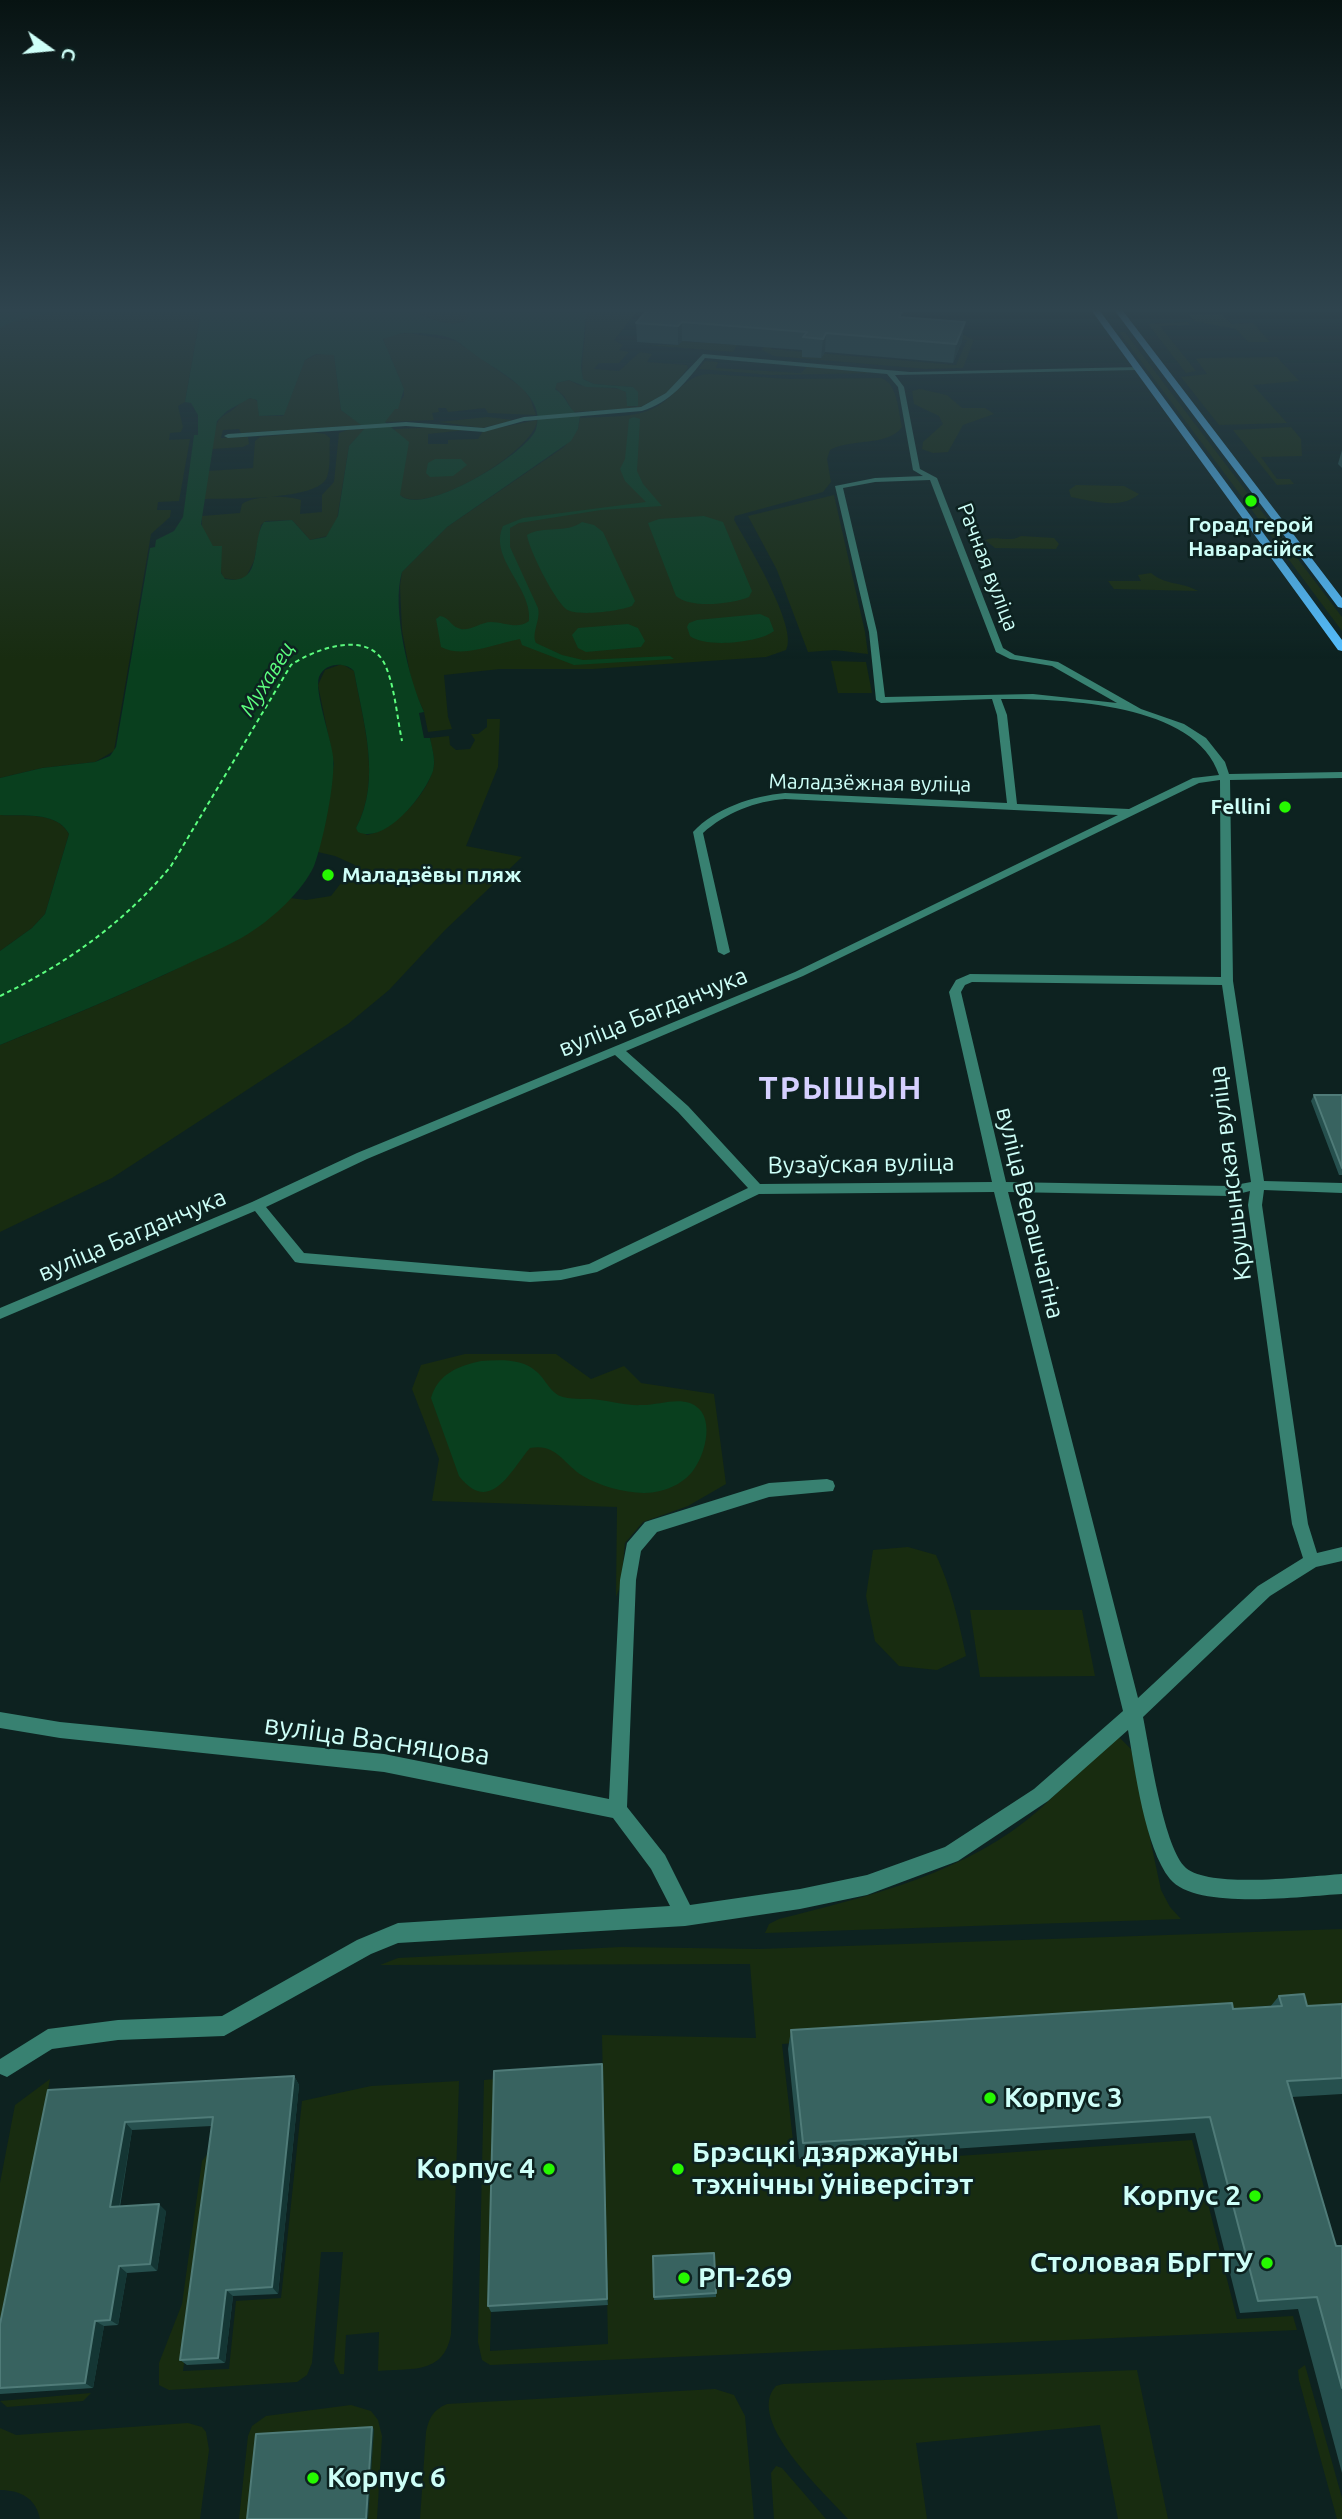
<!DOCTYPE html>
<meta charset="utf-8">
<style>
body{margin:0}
#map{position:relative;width:1342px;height:2519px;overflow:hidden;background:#0d2220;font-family:Ubuntu,sans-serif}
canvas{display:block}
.north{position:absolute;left:14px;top:14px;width:70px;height:70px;-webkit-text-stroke:5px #0d2220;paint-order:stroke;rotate:105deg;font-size:19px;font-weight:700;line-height:28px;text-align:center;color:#cefff8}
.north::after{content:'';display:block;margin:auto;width:24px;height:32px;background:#cefff8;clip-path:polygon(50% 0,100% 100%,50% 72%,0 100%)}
</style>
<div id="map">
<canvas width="1342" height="2519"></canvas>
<div class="north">С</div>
</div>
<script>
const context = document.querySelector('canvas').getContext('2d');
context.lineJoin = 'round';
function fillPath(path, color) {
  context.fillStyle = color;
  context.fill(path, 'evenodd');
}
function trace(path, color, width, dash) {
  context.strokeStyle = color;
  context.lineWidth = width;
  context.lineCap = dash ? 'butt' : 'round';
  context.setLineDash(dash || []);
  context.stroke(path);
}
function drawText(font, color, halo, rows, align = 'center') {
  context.font = font + ' Ubuntu,sans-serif';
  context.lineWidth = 5;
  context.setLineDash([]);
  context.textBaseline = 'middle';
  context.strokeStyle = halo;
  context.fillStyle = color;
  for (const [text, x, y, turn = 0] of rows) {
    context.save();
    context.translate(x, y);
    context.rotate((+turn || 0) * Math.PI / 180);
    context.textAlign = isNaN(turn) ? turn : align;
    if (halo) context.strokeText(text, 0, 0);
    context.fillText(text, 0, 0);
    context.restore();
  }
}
fillPath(new Path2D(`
 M0,307H191L198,311L200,316L185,402L178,406L183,427L181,432L170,433L169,440L190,439L179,501L158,502L157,510H171L170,517L151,534L114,751L95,762L42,768L0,778Z
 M403,307H475L465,321C442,329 424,314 403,307Z
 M582,307H641L614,340L623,345L619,350L629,352L619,363H599L594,369L619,371L640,352L652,354L647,362L687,365L688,368L668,392L639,408L573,412L564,396L554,387L557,383L569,380L579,385L621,389L626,392L628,406L637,407L633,387L594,384L583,379C579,358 591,325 582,307Z
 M1189,314H1221L1232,324L1253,323L1270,342H1248L1236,329L1194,321Z
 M1188,322L1190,325L1160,326L1196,371L1186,373L1148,324Z
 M780,323L785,326L771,349L956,365L967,340L948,338L962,334L974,340L963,368L926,369L774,356L762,350Z
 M1119,332H1125L1342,617V631Z
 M409,333L456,341L523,388L531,400L536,415L488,413L485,408L448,412L446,408H438L439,412L432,413L434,420L384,422L404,396V389L383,339L395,334Z
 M682,341L737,345L733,352L645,345H678Z
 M328,353L334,355L341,410L362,425L241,433L239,429L223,430L221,438L248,437L249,444L243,447L212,449C217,407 221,424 243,400L253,398L258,402L259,416H283L305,360L316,355Z
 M1277,357L1299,381L1253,385L1287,423L1219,425L1181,377L1207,374L1196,359L1201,358Z
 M705,361L718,362L716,368L801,373L807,367L875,373L771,375L699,369Z
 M710,374L789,379L881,378C898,384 898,410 902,427C888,447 850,438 830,450L827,459L831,482L823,492L735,516L734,520C747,543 799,628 786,650L766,657L593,669H500L444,675L448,717L452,729L428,732L424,712L412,685L402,630L400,586L402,572L447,527L564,447L578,429L580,418C603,416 635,419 656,407C676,396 686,374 710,374Z
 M920,389L947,395L962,408H985L994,414L963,425L948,452L933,453L922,449L923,442L943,424L939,416L914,404L912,391Z
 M487,417L514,420L482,428L439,422Z
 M537,420C537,449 425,518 400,495L395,429L441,427L465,430L428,434V444H448V440L478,439L483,431Z
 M1291,427L1301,439L1302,456L1261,457L1277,479H1290L1294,484L1277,485L1233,430Z
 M365,429L349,446L337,519L327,536L310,540L292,520L266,521L261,525L254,561L246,577L237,580L223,578L213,547L202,530V516L240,513L242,504C254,495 287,495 301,500L300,514L322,512V495L334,482L339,433L347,430Z
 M311,432L325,434L330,438C329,450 331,466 327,477C319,501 227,498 204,499L208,471L253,468L255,441L260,437Z
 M1076,485L1124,486L1139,494C1121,510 1093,501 1071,497L1069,490Z
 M834,495L865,632L868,654L835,650L808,652L777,570L748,516Z
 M1021,536L1054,538L1059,544L1056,549L995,548L985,540C997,535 1009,543 1021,536Z
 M1151,573C1164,585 1183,582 1198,591L1114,589L1108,581H1141L1138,575Z
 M831,661L866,662L872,693H838Z
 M342,664L354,671C363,722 382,780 356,828L367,835C393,831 430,792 434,765C435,757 431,747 430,738L449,736L450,745L456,750L470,749L475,740L471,734H478L487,727V719H500L498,767L466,846L522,857L445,930L389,990L348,1024L112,1178L0,1232V1045C56,1022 112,999 168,973C212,951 254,932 290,898L306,900L331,896L355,865L335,856L318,852L334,764L318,685L325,670Z
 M0,815C21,816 58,811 69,834L45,914L32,928L0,951Z
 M465,1354H556L591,1379L624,1366L641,1383L714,1394L726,1484L688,1506L643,1522L625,1543L621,1584L616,1597L617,1507L432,1501L439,1459L412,1389L421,1365Z
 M908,1547L936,1555C951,1587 959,1622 966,1656L937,1670L899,1666L875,1641L866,1596L873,1550Z
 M970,1610H1082L1095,1676L980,1677Z
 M1119,1737L1131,1749L1161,1890L1170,1907L1181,1919L765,1933L769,1924L779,1919C870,1896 968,1873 1040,1809C1064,1787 1086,1763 1108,1740Z
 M1342,1929V2014L1291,2004L782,2044L796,2167L1192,2140L1237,2319L1293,2316L1297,2330L490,2365L482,2360L478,2342L484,2080L496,2079L490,2351L608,2344L602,2035L756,2038L750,1964L380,1965L398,1958L621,1947L759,1949Z
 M50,2079L0,2346V2183L15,2105Z
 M459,2081L451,2334C444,2375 411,2368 378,2371L379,2332L346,2335L344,2374H340L334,2361L343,2252H321L312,2363L307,2375L297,2382L169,2390L159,2385V2363L182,2304L202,2161L212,2148L183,2371L229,2369L236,2301L281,2298L302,2101L371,2086Z
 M1305,2365L1342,2498V2519H1337L1299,2380L1298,2370Z
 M1137,2370L1168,2519H1118L1100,2425L916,2443L927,2519H848C826,2494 744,2420 776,2386L783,2384Z
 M715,2389L734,2395L745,2416L754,2519H420L426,2432C429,2418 433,2410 447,2404Z
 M91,2393L83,2401L7,2407L0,2401Z
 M351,2405L371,2411L378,2420L382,2436L377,2519H239L248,2436L252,2426L266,2416Z
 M188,2423L202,2427L206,2432L209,2450L200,2519H40C36,2498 20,2490 0,2490V2428L16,2435Z
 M776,2466L782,2468L826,2519H774L771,2473Z`), '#182c10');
fillPath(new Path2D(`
 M0,307H155C113,308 36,307 0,328Z
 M191,307H403C424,314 442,329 465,321L475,307H582L586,315L581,367L583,379L594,384L633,387L638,392V406H627L626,392L616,388L586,387L569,380L557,383L555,389C567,396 568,410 580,416L578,429L571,441L447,527L402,572C391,607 409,680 424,712L419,713L424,738H430C432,748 436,760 433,771C425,794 386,845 358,832L356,828C382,780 363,721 354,671C345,661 324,663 319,677C314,691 331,738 333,756C336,779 323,843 314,866C302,892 272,919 248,934C227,947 203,956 181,967C121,995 61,1020 0,1045V951L32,928L45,914L69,834C58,811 21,816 0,815V778L42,768L95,762L110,756L116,747L150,548L155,547L156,540L174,531L183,517L194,435H198V415L191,403L185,402L200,317L198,311ZM402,333C417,333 441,333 455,340C463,345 472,353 481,359C502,373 547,396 536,429C529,452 423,518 400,495L409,442L385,422L395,409H398L404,389L383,339ZM316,354L334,355L341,410L365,428L349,446L338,516L326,537L310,540L292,520L264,522C250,542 265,586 225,579L221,573L222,546H213L201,524L217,421L227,411L250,398L257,400L259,416L284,415L305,360Z
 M634,417L640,419L637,471L643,484L662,506L601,510L519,523L510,528V547L538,608C541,620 531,633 536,643L562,655L583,660L670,656L674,659L574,665L522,645L520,639C496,643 464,659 441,647L436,619L440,616C449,617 450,625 458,628C468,633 480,622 491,622C504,622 518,630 529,621C533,588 488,558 503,526L523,518L646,502L625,481L620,469L625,459L629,419Z
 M435,459H461L467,465L453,476L430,477L426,473L428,463Z
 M704,516L723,522L752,591L749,597C732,604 691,609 676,596L648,523L659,519Z
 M582,522L594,525L603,532L635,601L632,606C620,611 576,617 566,609C554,599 529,550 527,535C544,525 566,534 582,522Z
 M760,614L769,618L774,631C759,643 705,648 690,636L687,627L689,623L697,620Z
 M628,624L638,628L645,641L641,647L586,652L578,648L572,635L578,628Z
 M481,1361C500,1360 522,1358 537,1372C546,1380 551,1394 563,1397C575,1400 588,1398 600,1400C615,1402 628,1406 642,1405C658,1405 675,1398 690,1403C717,1413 706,1455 692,1472C684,1482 672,1488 660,1491C638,1497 603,1488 583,1476C563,1464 557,1443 530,1448C512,1468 491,1517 459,1476L431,1398C438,1374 458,1366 481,1361Z`), '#093f1e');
trace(new Path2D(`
 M0,996C66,964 124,923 171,866L291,665C314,649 371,628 386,667C395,689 397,717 402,741`), '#5cff7f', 2, [4.5, 3.5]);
fillPath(new Path2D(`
 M703,354L910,372L1139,367L1137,370L895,375L904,387L920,469L937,478L1003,648L1015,655L1058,662L1141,709L1184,724L1206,738L1225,762L1229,774L1342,772V778L1230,780L1233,981L1264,1181L1342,1183V1193L1264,1190L1262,1205L1308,1524L1317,1553L1342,1547V1561L1316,1567L1270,1596L1143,1717C1150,1751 1163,1842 1184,1866C1205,1890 1310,1876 1342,1874V1894C1304,1896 1196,1911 1170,1879C1145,1848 1135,1770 1128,1730L1048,1801L958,1861L867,1895L800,1909L685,1926L398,1943L371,1954L224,2036L118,2040L52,2049L7,2077L0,2074V2059L48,2029L118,2020L222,2016L357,1940L398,1923L670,1906L651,1869L613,1818L384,1772L60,1738L0,1728V1712L60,1722L384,1754L609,1799L620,1580L627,1543L645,1522L651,1520L769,1483L827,1479L833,1481L835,1486L833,1491L769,1497L657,1532L641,1551L636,1580L627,1807L665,1855L690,1905L800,1889L867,1875L945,1847L1034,1789L1123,1711L994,1192L759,1194L597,1272L561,1280L530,1282L300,1263L295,1262L255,1211L0,1319V1308L252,1202L357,1153L795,972L1118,815L785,799C756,801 725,813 703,833L730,952L724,955L718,952L693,832C715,808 753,796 785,793L1007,803L997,715L992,699L881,703L876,700L869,632L835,486L875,478L923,476L913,470L898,387L887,374L705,358C687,381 670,403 642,411L524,421L484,432L406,426L228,438L224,436L228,434L406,422L484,428L524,417L641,407L666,393ZM930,480L996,652L1010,659L1052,666L1117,703L1033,694L885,697L877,632L843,488L875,482ZM1001,699C1064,699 1196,703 1219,775L1193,778L1129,809L1017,804L1007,715ZM1220,780L1221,977L970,974L956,980L949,992L992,1182L760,1184L688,1106L626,1051L803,976L1199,783ZM972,982L1222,985L1251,1182L1230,1186L1006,1182L961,992L965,985ZM615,1055L678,1112L748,1188L589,1264L561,1270L530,1272L304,1253L266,1207L367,1159ZM1250,1191L1248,1205L1292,1524L1303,1558L1258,1586L1138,1698L1008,1192L1230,1196Z`), '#388171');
fillPath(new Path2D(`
 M1089,307H1097L1342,640V651L1338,650Z
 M1112,307H1120L1342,598V608L1338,607Z`), '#55bfff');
fillPath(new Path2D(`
 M818,310L902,317L962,341L953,363L825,352L821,358L802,357V350L682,341L678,345L637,342L636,323Z
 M1342,450V468L1338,464Z
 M1314,1095H1342V1175H1339L1311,1101Z
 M1279,1996L1307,2006L1342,2004V2094L1292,2097L1336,2246H1342V2473L1298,2309L1240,2313L1195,2133L799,2159L788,2049L791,2030L1270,2007Z
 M602,2064L608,2305L491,2312L488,2306Z
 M294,2076L299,2085L278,2294L233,2296L225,2363L187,2365L180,2360L212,2126L132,2130L120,2207L166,2211L157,2271L127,2273L118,2325L104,2326L93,2388L0,2394V2324L48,2090Z
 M653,2256L716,2293V2297L654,2300Z`), '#26504e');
fillPath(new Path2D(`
 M682,322V341L678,345V326Z
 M965,322L962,341L953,363L956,344Z
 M826,333L825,352L821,358L823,339Z
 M602,2064L603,2073L608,2305L607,2299Z
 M294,2076L299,2085L278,2294L272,2287Z
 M125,2122L132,2130L118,2214L110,2207Z
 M159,2204L166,2211L157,2271L150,2264Z
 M119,2266L127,2273L118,2325L110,2320Z
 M226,2290L233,2296L225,2363L218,2358Z
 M95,2321L104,2326L93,2388L85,2383Z
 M372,2427L374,2429L368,2519H366Z`), '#143634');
const building = new Path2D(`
 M650,307H782L818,310L820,307H857L902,311L899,317L965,322L956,344L826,333L823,339L803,337L807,332L682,322L678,326L636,323Z
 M1314,1095H1342V1168Z
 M1304,1994L1307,2006L1342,2004V2078L1287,2081L1336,2246H1342V2388L1317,2297L1258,2301L1210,2117L803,2143L791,2030L1232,2003L1233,2009L1282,2006L1279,1996Z
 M602,2064L607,2299L488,2306L494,2071Z
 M294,2076L272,2287L226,2290L218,2358L180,2360L213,2117L125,2122L110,2207L159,2204L150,2264L119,2266L110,2320L95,2321L85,2383L0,2388V2324L48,2090Z
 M714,2253L716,2293L654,2297L653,2256Z
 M372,2427L366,2519H247L256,2434Z`);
fillPath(building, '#386360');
trace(building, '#4f7b78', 2);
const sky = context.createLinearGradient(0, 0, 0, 660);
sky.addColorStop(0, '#071312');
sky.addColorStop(0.47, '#2f444e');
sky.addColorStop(1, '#2f444e00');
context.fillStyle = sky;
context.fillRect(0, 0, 1342, 660);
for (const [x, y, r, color] of [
 [1251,501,7,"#26f900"],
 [1285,807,7,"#26f900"],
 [328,875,7,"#26f900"],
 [990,2098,7,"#26f900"],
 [549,2169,7,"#26f900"],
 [678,2169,7,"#26f900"],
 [1255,2196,7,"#26f900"],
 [1267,2263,7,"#26f900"],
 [684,2278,7,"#26f900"],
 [313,2478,7,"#26f900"]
]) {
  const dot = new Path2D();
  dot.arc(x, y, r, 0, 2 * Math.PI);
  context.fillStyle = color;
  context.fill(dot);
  trace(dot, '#0d2220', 2.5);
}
drawText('bold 21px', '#cefff8', '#0d2220', [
 ["Горад герой",1251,525],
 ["Наварасійск",1251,549],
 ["Fellini",1271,807,"right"],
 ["Маладзёвы пляж",342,875,"left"]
]);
drawText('21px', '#cefff8', '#0d2220', [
 ["Рачная вуліца",988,567,69],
 ["Маладзёжная вуліца",870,783,1]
]);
drawText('italic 21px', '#5cff7f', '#0d2220', [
 ["Мухавец",267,679,-58]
]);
drawText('24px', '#cefff8', '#0d2220', [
 ["вуліца Багданчука",653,1012,-22],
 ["Вузаўская вуліца",861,1164,-1],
 ["Крушынская вуліца",1230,1173,-97],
 ["вуліца Верашчагіна",1030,1213,76],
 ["вуліца Багданчука",132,1235,-23]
]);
drawText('28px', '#cefff8', '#0d2220', [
 ["вуліца Васняцова",377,1740,8]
]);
drawText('bold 28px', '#cefff8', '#0d2220', [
 ["Корпус 3",1004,2098],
 ["Брэсцкі дзяржаўны",692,2153],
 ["тэхнічны ўніверсітэт",692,2185],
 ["Корпус 4",535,2169,"right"],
 ["Корпус 2",1241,2196,"right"],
 ["Столовая БрГТУ",1253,2263,"right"],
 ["РП-269",698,2278],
 ["Корпус 6",327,2478]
], 'left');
context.letterSpacing = '2px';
drawText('bold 32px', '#d5d0ff', '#0d2220', [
 ["ТРЫШЫН",841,1088]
]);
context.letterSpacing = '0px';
</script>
